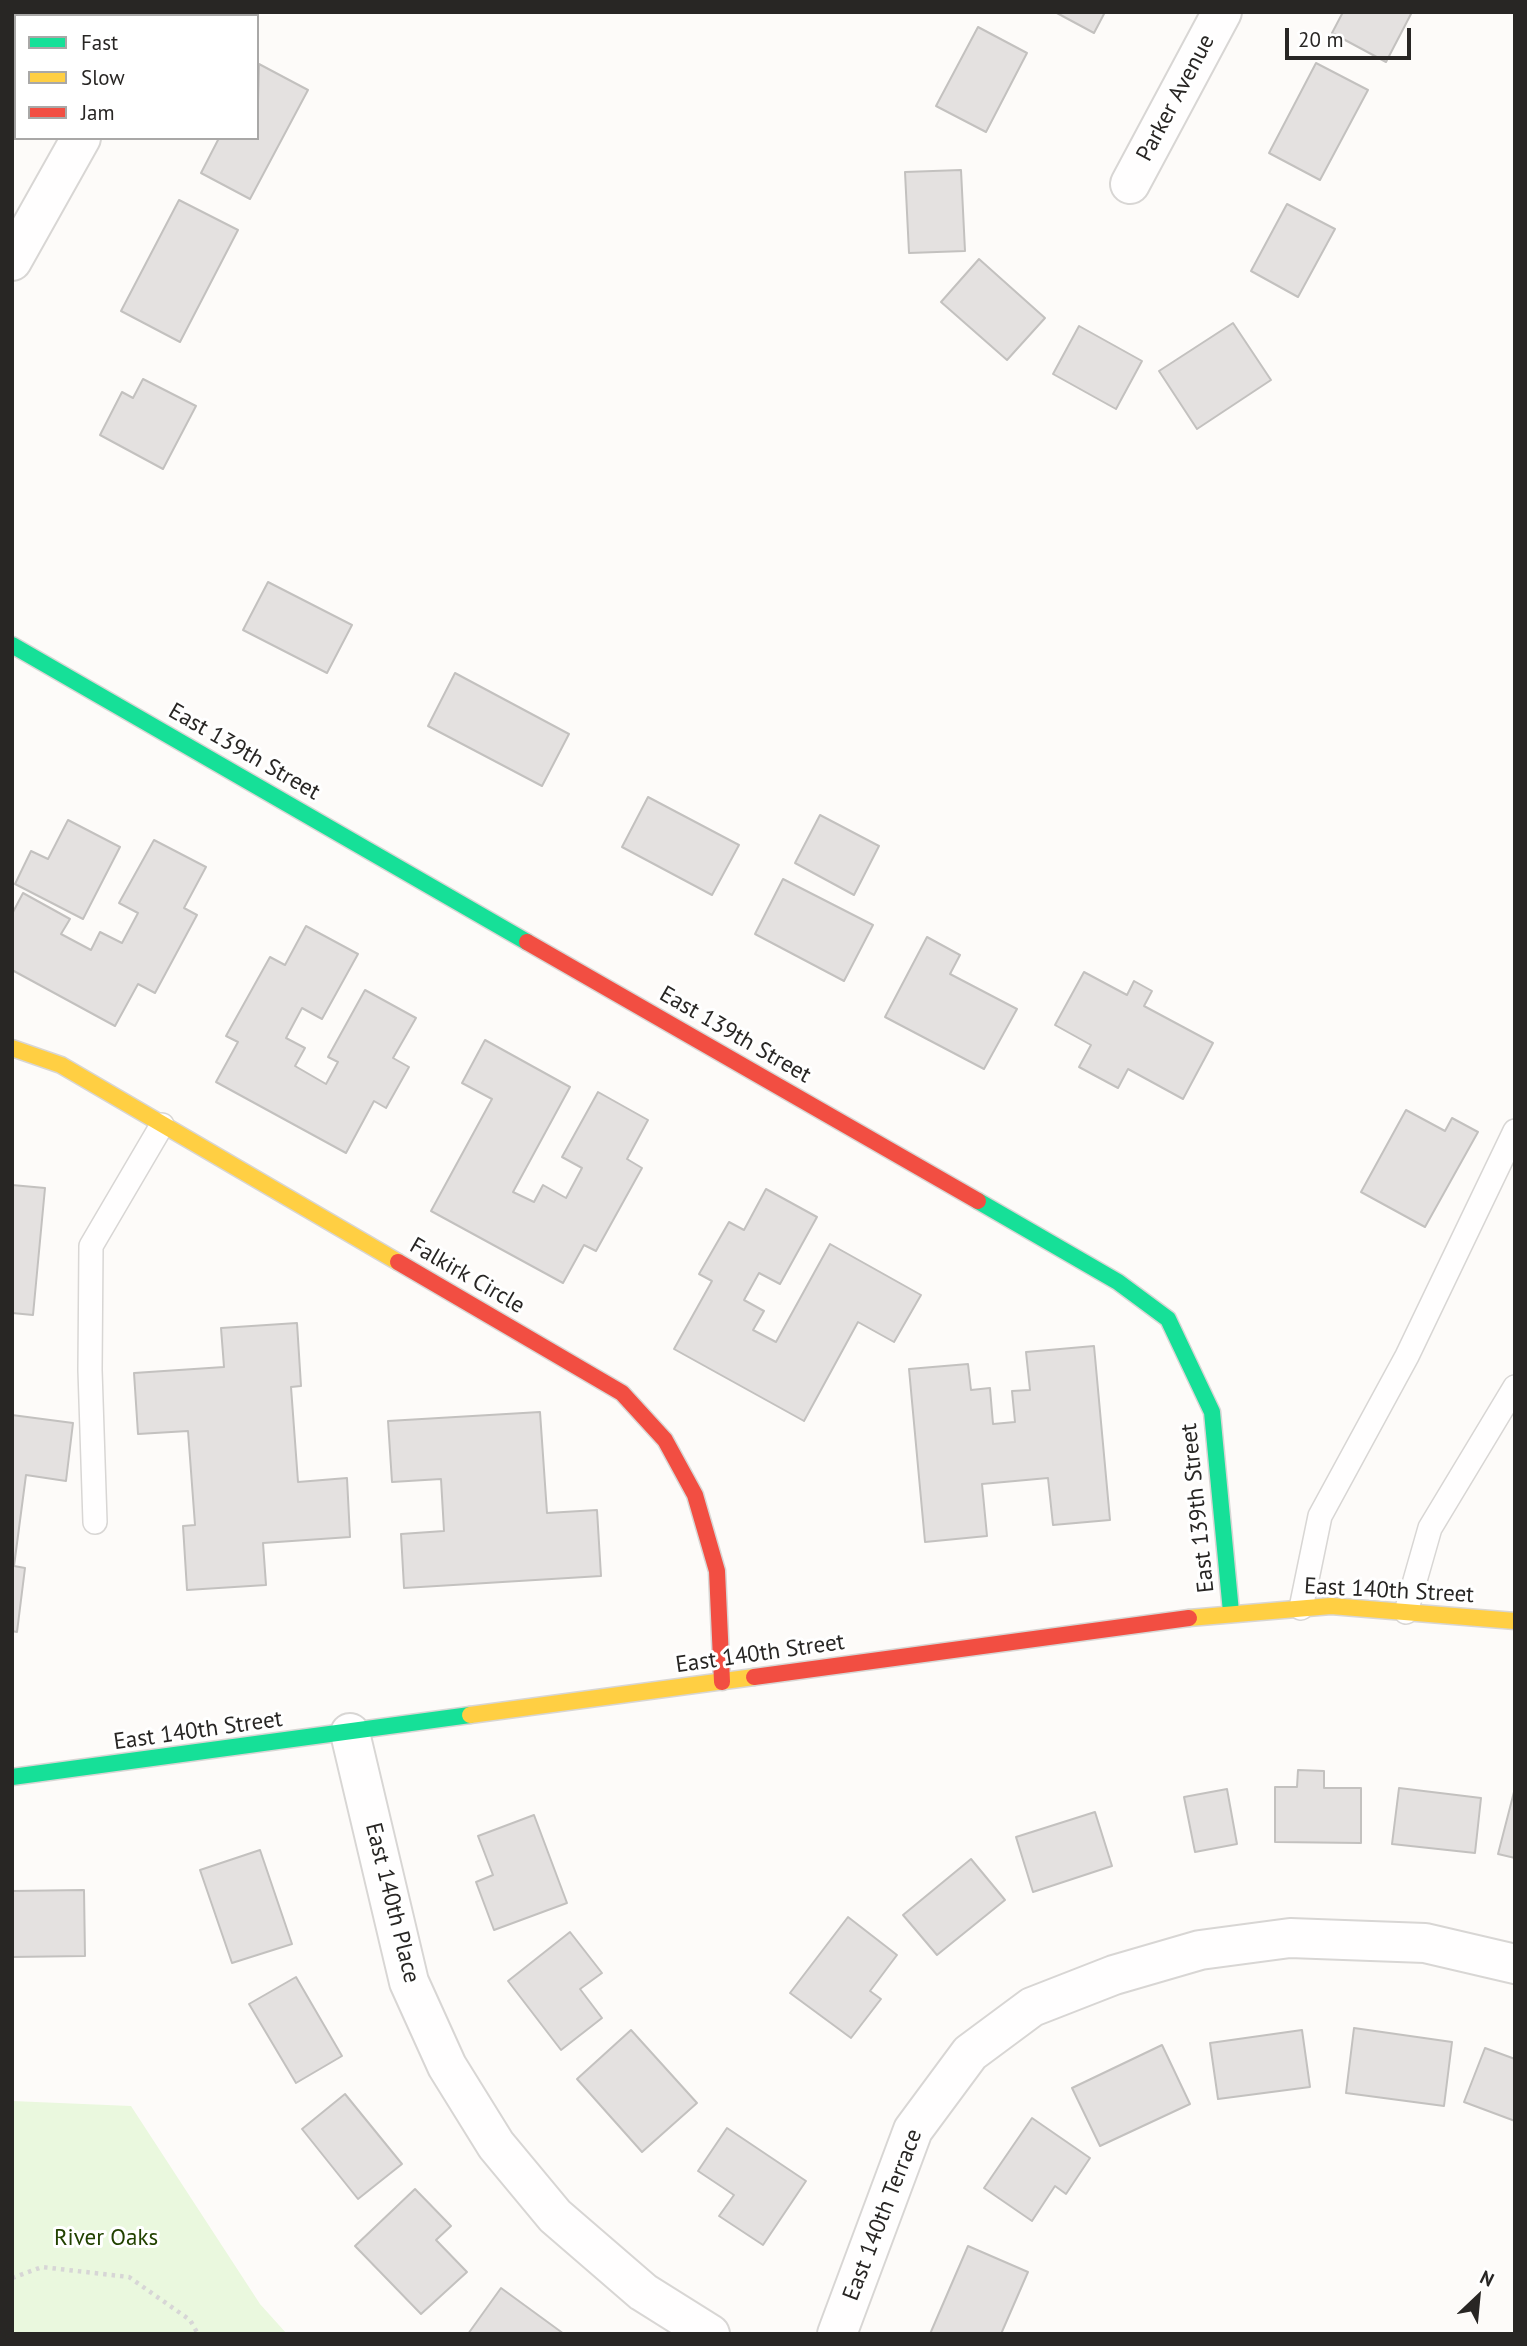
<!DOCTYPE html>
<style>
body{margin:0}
#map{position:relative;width:1527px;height:2346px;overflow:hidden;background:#fdfbf9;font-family:"PT Sans",sans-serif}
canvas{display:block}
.frame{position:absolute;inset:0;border:14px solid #282624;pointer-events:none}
.legend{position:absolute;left:14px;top:14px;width:245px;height:126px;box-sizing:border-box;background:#fff;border:2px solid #a9a8a7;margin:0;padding:9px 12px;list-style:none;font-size:21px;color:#282624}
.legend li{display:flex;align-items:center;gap:14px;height:35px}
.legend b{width:35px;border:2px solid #a9a8a7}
.north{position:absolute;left:1443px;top:2262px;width:70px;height:70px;-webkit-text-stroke:5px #fff;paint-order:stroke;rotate:26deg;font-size:19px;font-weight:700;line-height:28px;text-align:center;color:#282624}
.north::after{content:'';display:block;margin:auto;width:24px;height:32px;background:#282624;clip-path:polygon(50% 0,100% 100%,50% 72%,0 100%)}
.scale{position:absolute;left:1285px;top:28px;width:126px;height:32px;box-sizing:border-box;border:4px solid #282624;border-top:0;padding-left:9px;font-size:21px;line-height:24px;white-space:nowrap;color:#282624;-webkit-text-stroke:5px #fff;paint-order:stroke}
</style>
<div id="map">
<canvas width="1527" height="2346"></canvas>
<div class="frame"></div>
<ul class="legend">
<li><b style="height:9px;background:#16e098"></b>Fast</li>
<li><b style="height:9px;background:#ffcf43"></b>Slow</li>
<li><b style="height:9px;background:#f24e42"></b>Jam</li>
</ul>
<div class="north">N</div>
<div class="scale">20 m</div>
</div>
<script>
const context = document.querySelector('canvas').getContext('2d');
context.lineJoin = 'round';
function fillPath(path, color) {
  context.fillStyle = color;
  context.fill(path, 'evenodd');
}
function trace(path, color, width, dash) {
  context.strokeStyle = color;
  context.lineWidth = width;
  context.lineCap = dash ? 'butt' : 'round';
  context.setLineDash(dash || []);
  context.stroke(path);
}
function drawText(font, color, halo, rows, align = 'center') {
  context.font = font + ' "PT Sans",sans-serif';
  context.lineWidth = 6;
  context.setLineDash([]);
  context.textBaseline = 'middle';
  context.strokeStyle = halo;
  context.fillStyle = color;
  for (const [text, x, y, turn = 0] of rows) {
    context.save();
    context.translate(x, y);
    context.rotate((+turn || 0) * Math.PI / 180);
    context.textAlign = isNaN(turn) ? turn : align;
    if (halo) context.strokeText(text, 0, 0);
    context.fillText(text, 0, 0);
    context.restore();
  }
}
fillPath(new Path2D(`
 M12,2101L131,2106L260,2304L287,2334H12Z`), '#eaf8de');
const building = new Path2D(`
 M1055,12H1105L1094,33Z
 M1343,12H1412L1386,62L1332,33Z
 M978,27L1027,53L986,132L936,106Z
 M1316,63L1368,90L1320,180L1269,153Z
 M259,64L308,90L250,199L201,173L219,138H257Z
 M961,170L965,251L909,253L905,172Z
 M179,200L238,230L180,342L121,311Z
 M1287,204L1335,229L1298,297L1251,271Z
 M979,259L1045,318L1007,360L941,302Z
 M1233,323L1271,380L1197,429L1159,371Z
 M1079,326L1142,361L1116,409L1053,374Z
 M143,379L196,406L163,469L100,435L122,392L133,398Z
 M268,582L352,625L327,673L243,630Z
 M455,673L569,734L542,786L428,726Z
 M648,797L739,845L712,895L622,847Z
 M820,815L879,846L854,895L795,863Z
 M68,820L120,847L83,919L15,884L31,851L48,859Z
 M154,840L206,867L184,908L197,915L155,993L138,984L115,1026L12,970V914L23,893L70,919L61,934L91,950L100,932L122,943L138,913L119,903Z
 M783,879L873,925L844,981L755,934Z
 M306,926L358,954L322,1019L302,1008L286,1038L305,1048L295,1066L326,1084L338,1062L328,1057L365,990L416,1018L393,1058L409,1067L386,1108L374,1101L346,1153L216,1082L238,1042L226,1036L270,957L285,965Z
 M927,937L960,955L950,974L1017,1009L984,1069L885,1017Z
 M1084,972L1127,995L1134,981L1152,991L1144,1006L1213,1043L1183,1099L1128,1069L1118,1088L1079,1067L1091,1045L1055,1025Z
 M485,1040L570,1087L513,1192L534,1202L543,1185L566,1198L582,1168L562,1157L598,1092L648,1120L627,1159L642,1168L596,1251L584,1245L563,1283L431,1211L492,1099L462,1083Z
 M1406,1110L1445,1131L1452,1118L1478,1132L1425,1227L1361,1192Z
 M12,1185L45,1188L33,1315L12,1313Z
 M766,1189L817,1217L780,1284L759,1273L744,1300L764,1311L753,1330L776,1342L830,1244L921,1295L894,1342L858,1322L804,1421L674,1349L712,1281L699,1274L729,1222L744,1230Z
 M297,1323L301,1386L291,1387L298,1482L347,1478L350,1537L263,1543L266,1585L187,1590L183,1526L195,1525L188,1431L138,1434L134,1373L224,1367L221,1328Z
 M1094,1346L1110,1520L1053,1525L1048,1478L982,1484L987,1536L925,1542L909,1369L968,1364L971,1390L990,1388L993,1424L1015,1422L1012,1391L1030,1390L1026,1352Z
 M540,1412L547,1513L597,1510L601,1576L404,1588L401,1534L444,1531L441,1479L392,1482L388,1421Z
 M12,1415L73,1423L66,1481L26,1475L14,1566L25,1568L17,1632L12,1631Z
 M1298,1770L1324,1771V1788H1361V1843L1275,1842V1787H1297Z
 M1399,1788L1481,1798L1475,1853L1392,1844Z
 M1515,1788V1858L1498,1854Z
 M1227,1789L1237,1844L1195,1852L1184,1797Z
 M1095,1812L1112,1866L1033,1892L1016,1837Z
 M534,1815L567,1903L494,1930L476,1882L493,1875L478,1836Z
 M260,1850L292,1944L232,1963L200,1870Z
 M971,1859L1005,1900L937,1955L903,1915Z
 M84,1890L85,1956L12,1957V1891Z
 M848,1917L897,1955L870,1991L881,1999L851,2038L790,1993Z
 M570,1932L602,1973L580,1989L602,2018L561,2050L508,1981Z
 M296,1977L342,2056L296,2083L249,2004Z
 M1354,2028L1452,2042L1444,2106L1346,2093Z
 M631,2030L697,2103L642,2152L577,2079Z
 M1302,2030L1310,2087L1218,2099L1210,2043Z
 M1162,2045L1190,2104L1100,2146L1072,2088Z
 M1485,2048L1515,2059V2121L1464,2102Z
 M345,2094L402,2164L358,2199L302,2129Z
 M1032,2118L1090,2158L1066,2194L1055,2186L1032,2221L984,2188Z
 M727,2128L806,2181L763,2245L719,2216L734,2195L698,2171Z
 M415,2189L451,2226L436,2240L467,2272L421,2314L355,2246Z
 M968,2246L1028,2272L1001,2334H930Z
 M501,2288L564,2334H468Z`);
fillPath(building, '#e4e1e0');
trace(building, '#c3c1bf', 2);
const lane = new Path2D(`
 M95,1522L90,1370L91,1246L162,1125
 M1301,1608L1320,1516L1407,1356L1515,1131
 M1406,1612L1430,1528L1515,1387`);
const street = new Path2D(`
 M149,16L151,12
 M1130,184L1222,12
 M12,261L81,138
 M350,1733L409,1982L447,2066L496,2145L555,2216L643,2292L710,2334
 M837,2334L913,2130L970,2053L1032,2007L1114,1975L1200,1950L1290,1938L1425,1943L1515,1964`);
const fast = new Path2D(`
 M12,645L527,942
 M978,1201L1118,1282L1168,1319L1212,1412L1231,1612
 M12,1777L470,1715`);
const slow = new Path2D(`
 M12,1048L61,1065L398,1262
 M1189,1618L1331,1606L1515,1621
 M470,1715L754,1677`);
const jam = new Path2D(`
 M527,942L978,1201
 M398,1262L622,1393L665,1440L695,1495L717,1571L722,1682
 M754,1677L1189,1618`);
trace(lane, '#d8d6d4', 26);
trace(street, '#d8d6d4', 42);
trace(fast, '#d8d6d4', 19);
trace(slow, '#d8d6d4', 19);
trace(jam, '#d8d6d4', 19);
trace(new Path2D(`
 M12,2278L42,2267L129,2277L190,2320L198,2334`), '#d7d6d6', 4.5, [3.5, 5]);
trace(lane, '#fffefe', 23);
trace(street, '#fffefe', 38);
trace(fast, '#16e098', 16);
trace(slow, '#ffcf43', 16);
trace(jam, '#f24e42', 16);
drawText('23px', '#282624', '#fff', [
 ["Parker Avenue",1176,98,-62],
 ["East 139th Street",244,752,30],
 ["East 139th Street",735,1035,30],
 ["Falkirk Circle",467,1276,30],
 ["East 139th Street",1198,1508,-96],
 ["East 140th Street",1389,1591,3],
 ["East 140th Street",760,1654,-8],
 ["East 140th Street",198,1731,-8],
 ["East 140th Place",392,1903,76],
 ["East 140th Terrace",883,2215,-69]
]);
drawText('23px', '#224200', '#fff', [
 ["River Oaks",106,2238]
]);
</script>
